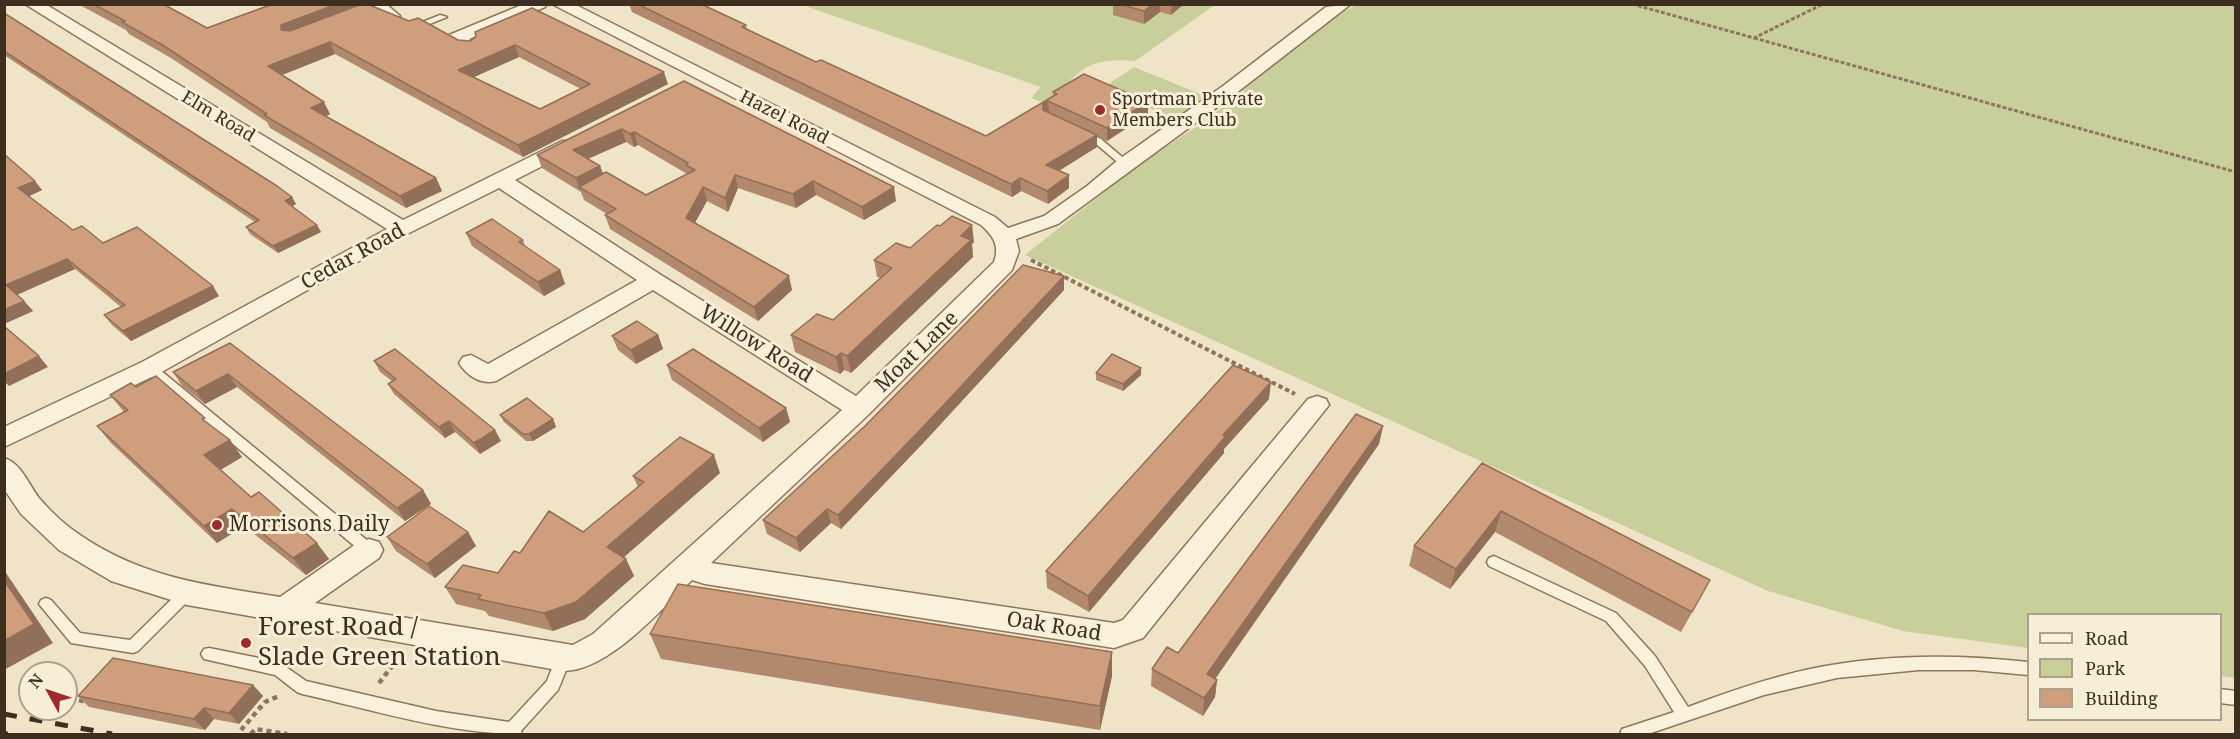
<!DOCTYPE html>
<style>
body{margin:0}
#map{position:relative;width:2240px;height:739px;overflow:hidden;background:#f0e4c8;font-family:"Noto Serif",serif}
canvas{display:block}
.frame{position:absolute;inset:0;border:6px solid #3d2e20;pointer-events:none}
.legend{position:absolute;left:2027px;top:613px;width:195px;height:108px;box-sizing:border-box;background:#f7eed8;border:2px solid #ada18e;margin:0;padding:8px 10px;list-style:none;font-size:18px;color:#3d2e20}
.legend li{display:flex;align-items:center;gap:12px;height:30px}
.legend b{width:30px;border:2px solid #ada18e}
.north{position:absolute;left:18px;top:661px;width:60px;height:60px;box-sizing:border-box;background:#f7eed8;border:2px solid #ada18e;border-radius:50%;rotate:310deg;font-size:16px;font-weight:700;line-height:24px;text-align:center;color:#3d2e20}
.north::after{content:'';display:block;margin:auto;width:21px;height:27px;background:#9e2a2b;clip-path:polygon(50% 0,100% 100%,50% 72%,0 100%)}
</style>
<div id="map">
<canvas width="2240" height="739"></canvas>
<div class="frame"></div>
<ul class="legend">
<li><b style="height:8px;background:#faf1dc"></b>Road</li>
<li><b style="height:16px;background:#c9cf9b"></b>Park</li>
<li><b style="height:16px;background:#cf9f7d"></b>Building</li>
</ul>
<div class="north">N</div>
</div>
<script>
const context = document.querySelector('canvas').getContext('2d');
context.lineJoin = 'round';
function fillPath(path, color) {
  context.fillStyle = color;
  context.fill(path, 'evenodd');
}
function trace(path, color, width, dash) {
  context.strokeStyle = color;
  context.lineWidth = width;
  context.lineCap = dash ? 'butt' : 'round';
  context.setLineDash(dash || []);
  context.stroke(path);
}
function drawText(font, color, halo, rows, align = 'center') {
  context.font = font + ' "Noto Serif",serif';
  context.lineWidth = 6;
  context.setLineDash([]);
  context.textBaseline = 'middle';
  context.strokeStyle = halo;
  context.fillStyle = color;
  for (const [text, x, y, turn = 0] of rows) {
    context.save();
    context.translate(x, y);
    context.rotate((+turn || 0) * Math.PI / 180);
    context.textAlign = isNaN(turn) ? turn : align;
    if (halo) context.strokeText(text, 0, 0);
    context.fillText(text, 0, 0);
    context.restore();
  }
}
fillPath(new Path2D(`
 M811,4L1215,5L1135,61C1086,57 1079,71 1048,104L1031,98L1041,87L808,7Z
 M1357,5H2235V678L2221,676L2220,614H2028V648L1903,631L1768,591L1025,255L1144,160L1198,126L1240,94L1271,62L1333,16Z
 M1134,67L1210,98L1178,120L1102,88Z`), '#c9cf9b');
const service = new Path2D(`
 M440,15L447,17L417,29L410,27Z
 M1082,131L1101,139L1128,162V166H1122L1095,143L1079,136V132Z
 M150,364L154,365L374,546L376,550L374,554L369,555L364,554L146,371L144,368Z
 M1494,556L1616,613L1655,656L1688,707C1728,692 1768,678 1810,669C1882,654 1955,654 2028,662V675L1974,670H1919L1837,678L1764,695L1648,734H1620L1622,729L1674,712L1645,666L1606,621L1489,566L1487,562L1489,558Z
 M187,587L192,589L194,593L192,597L138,651L133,653L71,643L39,604L41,600L46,598L51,600L80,633L130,640L182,589Z
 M209,648L279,662L306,681L436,711L509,722L547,681L558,653L563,652L568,653L571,658L558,690L521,731L522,734C448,734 374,710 302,694L297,692L275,675L204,659L201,654L204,649Z
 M2220,689L2236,691V705L2220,703Z`);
const minor = new Path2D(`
 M25,4H45L403,220L562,141H576L579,145L576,149L515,180L661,275L856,396L994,262C1000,245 993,236 981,225L552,4H574L995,217L1008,228L1044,216L1087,186L1118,160L1223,86L1326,7L1351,4L1235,94L1058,224L1016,239L1019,251L1012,270L869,414L711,563L1114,623L1123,620L1308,399L1317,396L1326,399L1329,405L1143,638L1114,648L705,584L692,580C660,610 609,671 563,671L187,605L111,581L59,550L21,514L4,489V458C21,463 29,485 39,498C50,511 66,526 80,535C143,578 206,585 280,597L359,542L369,539L379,542L383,550L379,558L315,603L573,645L593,634L842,410L653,290L496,381C481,385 467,376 459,363L463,357L471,355L488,364L637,280L499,188L409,233L158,374L4,447V427L142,362L387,229Z
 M366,4H386L400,16L392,21L386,20Z
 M524,4H547L545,7L469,39L479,46L476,50H464L446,39L449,35Z`);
trace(service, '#8d765c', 3);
trace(minor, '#8d765c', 3);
trace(new Path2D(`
 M1632,4L1754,38L1823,4
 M1754,38L2236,172`), '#8d765c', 3, [4, 2]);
trace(new Path2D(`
 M1031,260L1295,394`), '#8d765c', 4, [4.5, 3]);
trace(new Path2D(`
 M379,683L400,656
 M79,700L87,702
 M241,730L265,702L279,696
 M251,734L255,729L287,734`), '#8d765c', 4.5, [5, 4]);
fillPath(service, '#faf1dc');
fillPath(minor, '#faf1dc');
trace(new Path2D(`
 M4,714L112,734
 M4,734H8`), '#3d2e20', 5, [13, 13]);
fillPath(new Path2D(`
 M78,4H163L207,28L271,4H358V6L409,21L458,40L471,41L476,36L668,84L523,157L335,54L282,75L330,114L326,116L436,178L442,191L406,208L270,128L267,122L171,58L129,34L126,30ZM519,57L581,89L540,109L474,77Z
 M629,4H701L746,25L747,30L816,62L986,136L1053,96V92L1148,114L1107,141L1097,136V147L1059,171L1069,188L1048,204L1021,191L1012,197L632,12Z
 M1113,4H1184L1171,15L1160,12L1144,24L1113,15Z
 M4,13L296,204L292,206L321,232L278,253L250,234L246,227L255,222L4,55Z
 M684,81L896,201L864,220L816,195L796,208L738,188L728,212L707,201L695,223L792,290L758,321L610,229L605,215L607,214L584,200L581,192L542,168L537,155ZM626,142L634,147L638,145L687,174L646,195L603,174L600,166L588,159Z
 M4,154L42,190L29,196L73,230L103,243L219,296L131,341L112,325L104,315L121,307L75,269L17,295L24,301L33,311L4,324Z
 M466,233L523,240L525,246L560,270L565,284L544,296L472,246Z
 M974,242L972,244L973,257L851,373L844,370L840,374L795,352L791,335L833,320L880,278L877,277L874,260Z
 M1064,290L926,440L841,529L831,523L800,552L767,534L763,520Z
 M658,335L663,349L636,364L618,350L612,336Z
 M230,343L423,490L431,504L405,521L237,387L205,404L182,386L173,372Z
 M374,361L501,441L480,454L455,432L445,438L394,394L388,384L392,381L380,372Z
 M667,365L786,408L790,422L763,442L672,380Z
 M1141,368V375L1123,391L1096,380V373Z
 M136,387L209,425L242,457L220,470L251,497L329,559L306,575L244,526L217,543L111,443L97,426L124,412L110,395Z
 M1269,399L1224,449V453L1089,612L1047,588L1046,571Z
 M500,415L553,419L556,427L533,441H526L504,422Z
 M1383,426L1379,444L1215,679L1217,680L1215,697L1203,716L1151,686L1152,669L1178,653Z
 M1482,463L1699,600L1681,632L1495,532L1450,589L1409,566L1414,546Z
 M720,473L624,557L626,559L634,576L585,619L553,631L489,616L485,611L456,604L445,587L498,573L583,532L638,487L633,476Z
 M468,532L476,546L435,578L396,551L387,537Z
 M650,634L1112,676L1100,730L661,659Z
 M253,685L263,696L239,724L214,719L205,730L89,707L78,696Z`), '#b2896c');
fillPath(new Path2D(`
 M337,4H358L360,9L287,41L281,30V25Z
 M1153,4H1160V12L1144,24V11Z
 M1172,4H1184L1171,15Z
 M330,42L335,54L274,78L268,66Z
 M515,45L519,57L463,82L458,70Z
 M664,72L668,84L523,157L518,145Z
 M1048,101L1049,114L1043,116V103Z
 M324,102L330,114L318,120L311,108Z
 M1148,102V114L1107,141V128Z
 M622,129L626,142L578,163L573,150Z
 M634,132L638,145L634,147L630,134Z
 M1097,135V147L1047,178L1046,165Z
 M600,166L605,179L579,187L581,192L576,178Z
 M735,175L738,188L728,212L725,198Z
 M1069,175V188L1048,204L1047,191Z
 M436,178L442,191L406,208L400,196Z
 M1020,178L1021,191L1012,197L1011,184Z
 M35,181L42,190L25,198L18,188Z
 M813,181L816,195L796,208L793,194Z
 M703,187L707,201L690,231L686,218Z
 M894,187L896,201L864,220L862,207Z
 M292,197L296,204L289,208L285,201Z
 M317,225L321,232L278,253L273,246Z
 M972,225L974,242L972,244L973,257L851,373L847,356Z
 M67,259L75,269L14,296L6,285Z
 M560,270L565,284L544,296L538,282Z
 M789,276L792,290L758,321L754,307Z
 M1064,276V290L926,440L841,529L838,515Z
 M213,286L219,296L131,341L123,331Z
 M24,301L33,311L4,324V310Z
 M658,335L663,349L636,364L631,350Z
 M841,353L844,370L840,374L836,357Z
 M39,356L48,367L9,386L4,381V374Z
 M1141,368V375L1123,391V384Z
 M228,374L237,387L205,404L196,391Z
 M1271,382L1269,399L1224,449V453L1089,612L1088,596L1223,435Z
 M786,408L790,422L763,442L759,428Z
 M553,419L556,427L533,441L529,434Z
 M449,421L455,432L445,438L439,427Z
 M1383,426L1379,444L1206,692L1207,674Z
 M495,430L501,441L480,454L474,443Z
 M230,440L242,457L217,472L204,455Z
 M714,455L720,473L615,565L607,547Z
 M423,490L431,504L405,521L397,508Z
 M232,509L244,526L217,543L204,526Z
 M827,509L831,523L800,552L796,538Z
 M1501,511L1495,532L1450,589L1456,569Z
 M468,532L476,546L435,578L427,564Z
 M317,543L329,559L306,575L293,558Z
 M626,559L634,576L585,619L553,631L544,613Z
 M4,570L53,643L4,670Z
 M1112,652V676L1100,730V706Z
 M1217,680L1215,697L1203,716L1204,698Z
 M253,685L263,696L239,724L229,713Z
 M204,708L214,719L205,730L194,719Z`), '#916f58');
const building = new Path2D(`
 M93,4H163L207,28L273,4H337L281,25V30L290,31L362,4H367L409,21L418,18L458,40L471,41L476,36L475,32L532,8L664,72L518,145L330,42L268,66L324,102L311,108L436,178L400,196L264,115L267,114L164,46L122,22L125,21ZM515,45L590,84L540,109L458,70Z
 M637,4H701L746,25L742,27L816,62L821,60L986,136L1057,94L1053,92L1084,74L1148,102L1107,128L1048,101L1043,103V110L1097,135L1046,165L1069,175L1047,191L1020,178L1011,184Z
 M1119,4H1153L1144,11Z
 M4,13L277,186L292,197L285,201L317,225L273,246L246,227L259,220L4,51Z
 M684,81L894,187L862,207L813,181L793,194L735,175L725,198L703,187L686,218L789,276L754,307L605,215L616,209L579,187L606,172L646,195L695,170L686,165L688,163L634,132L630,134L622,129L573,150L600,166L576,178L537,155Z
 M4,154L35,181L18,188L73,230L82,226L103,243L137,227L213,286L123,331L104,315L125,305L67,259L6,285L24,301L4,310Z
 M952,216L972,225L961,236L971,240L847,356L841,353L836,357L791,335L817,314L833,320L892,268L874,260L896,243L910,248L937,225L940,226Z
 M492,219L523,240L519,242L560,270L538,282L466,233Z
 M1023,265L1064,276L924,426L838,515L827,509L796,538L763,520L866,425Z
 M637,321L658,335L631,350L612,336Z
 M4,326L39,356L4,374Z
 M230,343L423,490L397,508L228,374L196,391L173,372Z
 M395,349L495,430L474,443L449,421L439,427L388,384L396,379L374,361Z
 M693,349L786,408L759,428L667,365Z
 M1112,354L1141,368L1123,384L1096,373Z
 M1233,365L1271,382L1223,435L1225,437L1088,596L1046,571Z
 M156,376L205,418L202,419L230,440L204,455L251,497L259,492L317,543L293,558L232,509L204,526L97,426L128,410L110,395L131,383L136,387Z
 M527,398L553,419L529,434H523L500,415Z
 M1356,414L1383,426L1207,674L1217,680L1204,698L1152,669L1167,647L1178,653Z
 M680,437L714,455L607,547L626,559L576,602L544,613L478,599L481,595L445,587L463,565L498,573L514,551L520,553L549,511L583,532L644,482L633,476Z
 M1482,463L1710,580L1692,612L1501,511L1456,569L1414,546Z
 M429,506L468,532L427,564L387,537Z
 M4,580L34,624L4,641Z
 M678,584L1112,652L1100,706L650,634Z
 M113,658L253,685L229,713L204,708L194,719L78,696Z`);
fillPath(building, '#cf9f7d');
trace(building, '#916f58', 1.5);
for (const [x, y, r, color] of [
 [1100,110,6,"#9e2a2b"],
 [217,525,6,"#9e2a2b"],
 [246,643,6,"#9e2a2b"]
]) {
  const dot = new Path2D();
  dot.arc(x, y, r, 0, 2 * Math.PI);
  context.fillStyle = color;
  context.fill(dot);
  trace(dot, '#f7eed8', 2);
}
drawText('18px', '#3d2e20', '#f7eed8', [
 ["Sportman Private",1112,100],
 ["Members Club",1112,121]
], 'left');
drawText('18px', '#3d2e20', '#f7eed8', [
 ["Elm Road",218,117,31],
 ["Hazel Road",784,118,27]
]);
drawText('21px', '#3d2e20', '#f7eed8', [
 ["Cedar Road",353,257,-29],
 ["Willow Road",756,344,32],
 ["Moat Lane",917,352,-44],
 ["Oak Road",1054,627,9]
]);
drawText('21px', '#3d2e20', '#f7eed8', [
 ["Morrisons Daily",229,525]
], 'left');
drawText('26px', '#3d2e20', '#f7eed8', [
 ["Forest Road /",258,628],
 ["Slade Green Station",258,658]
], 'left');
</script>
